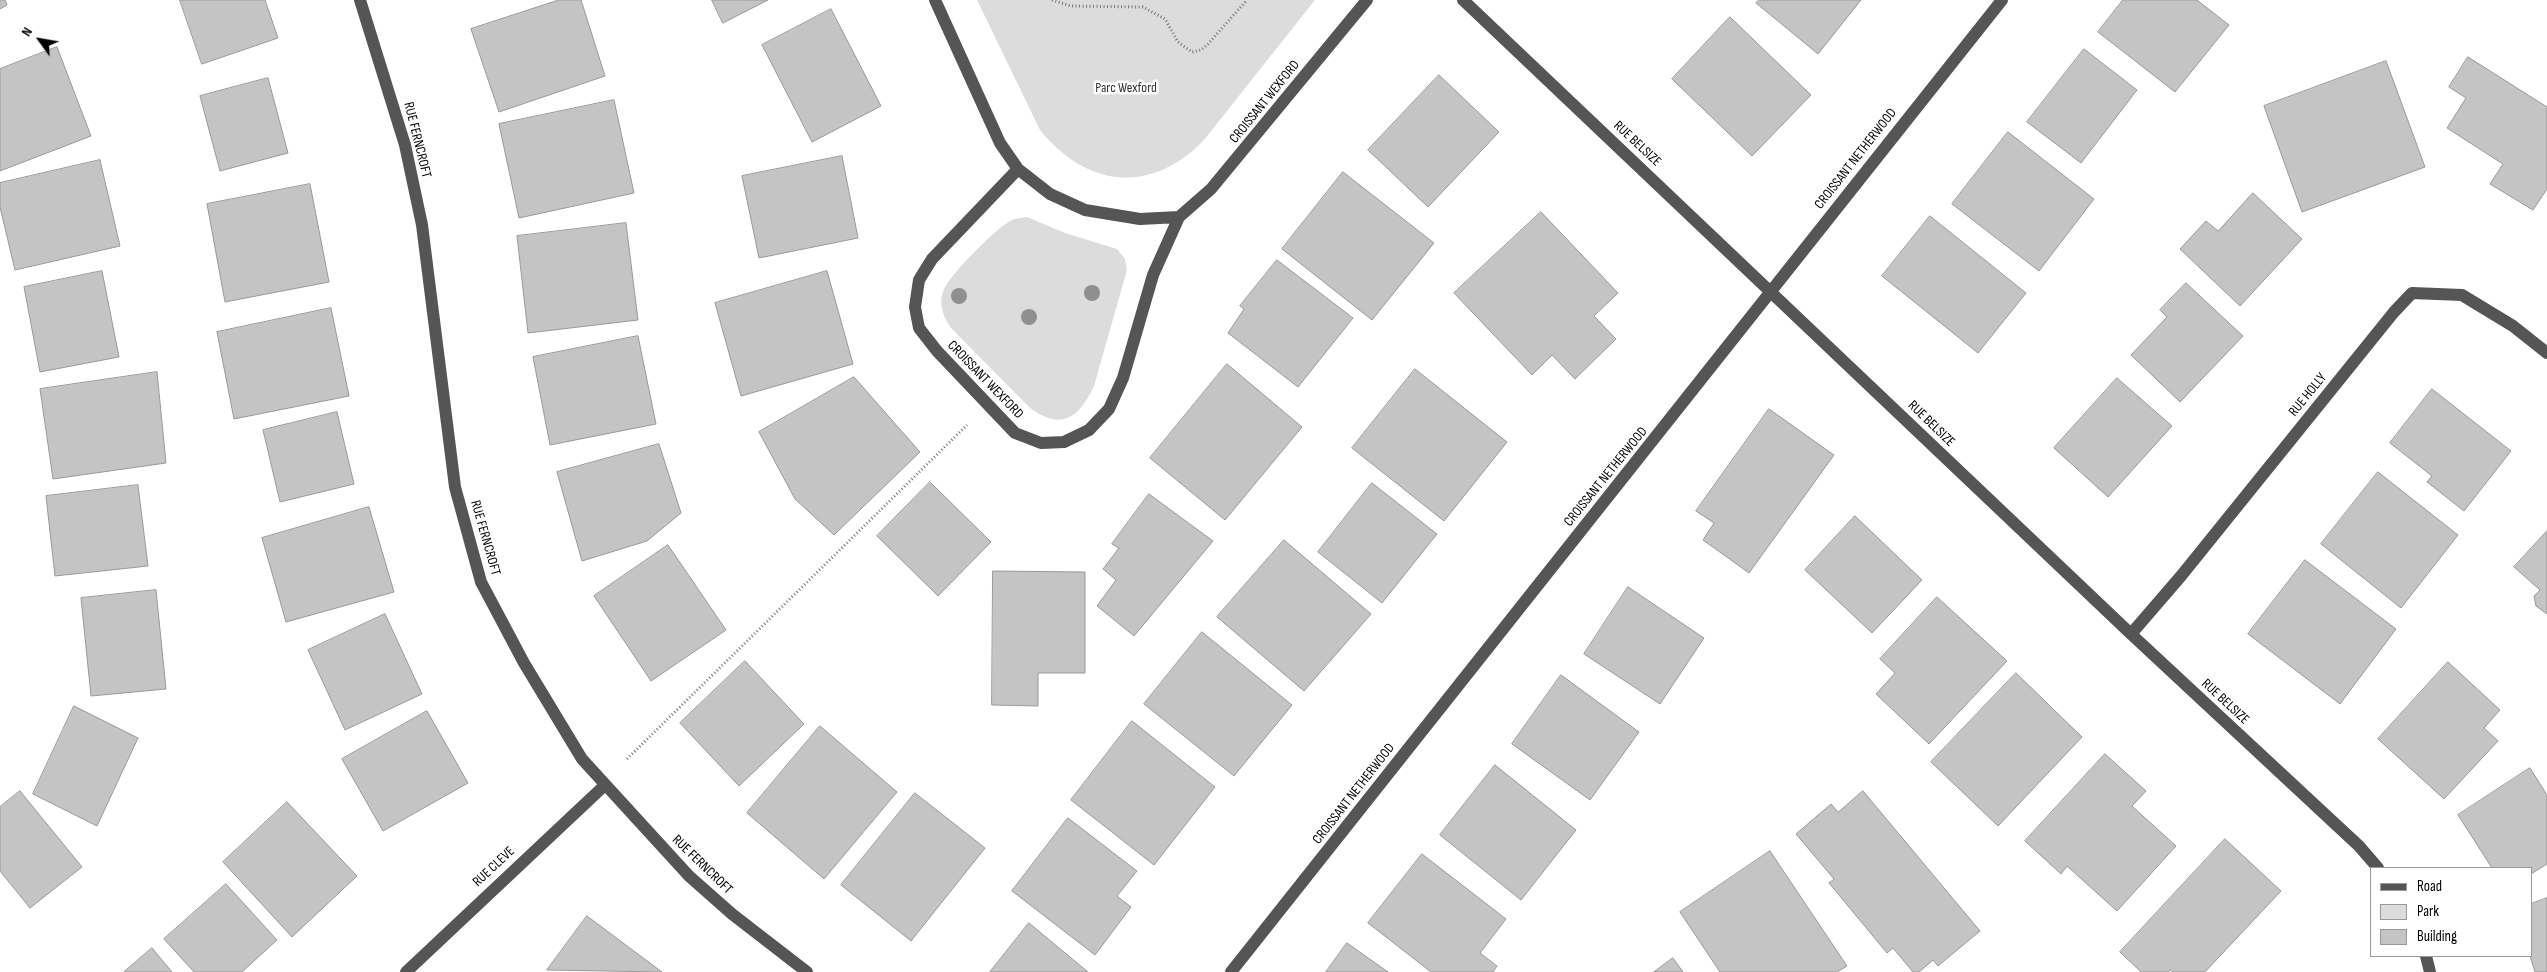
<!DOCTYPE html>
<style>
body{margin:0}
#map{position:relative;width:2547px;height:972px;overflow:hidden;background:#fff;font-family:"Sofia Sans Condensed",sans-serif}
canvas{display:block}
.legend{position:absolute;left:2370px;top:867px;width:162px;height:90px;box-sizing:border-box;background:#fff;border:1px solid #999;margin:0;padding:6px 9px;list-style:none;font-size:15px;color:#000}
.legend li{display:flex;align-items:center;gap:10px;height:25px}
.legend b{width:25px;border:1px solid #999}
.north{position:absolute;left:15px;top:15px;width:50px;height:50px;-webkit-text-stroke:4px #fff;paint-order:stroke;rotate:302deg;font-size:14px;font-weight:700;line-height:20px;text-align:center;color:#000}
.north::after{content:'';display:block;margin:auto;width:18px;height:22px;background:#000;clip-path:polygon(50% 0,100% 100%,50% 72%,0 100%)}
</style>
<div id="map">
<canvas width="2547" height="972"></canvas>
<ul class="legend">
<li><b style="height:6px;background:#555"></b>Road</li>
<li><b style="height:14px;background:#dcdcdc"></b>Park</li>
<li><b style="height:14px;background:#c4c4c4"></b>Building</li>
</ul>
<div class="north">N</div>
</div>
<script>
const context = document.querySelector('canvas').getContext('2d');
context.lineJoin = 'round';
function fillPath(path, color) {
  context.fillStyle = color;
  context.fill(path, 'evenodd');
}
function trace(path, color, width, dash) {
  context.strokeStyle = color;
  context.lineWidth = width;
  context.lineCap = dash ? 'butt' : 'round';
  context.setLineDash(dash || []);
  context.stroke(path);
}
function drawText(font, color, halo, rows, align = 'center') {
  context.font = font + ' "Sofia Sans Condensed",sans-serif';
  context.lineWidth = 5;
  context.setLineDash([]);
  context.textBaseline = 'middle';
  context.strokeStyle = halo;
  context.fillStyle = color;
  for (const [text, x, y, turn = 0] of rows) {
    context.save();
    context.translate(x, y);
    context.rotate((+turn || 0) * Math.PI / 180);
    context.textAlign = isNaN(turn) ? turn : align;
    if (halo) context.strokeText(text, 0, 0);
    context.fillText(text, 0, 0);
    context.restore();
  }
}
fillPath(new Path2D(`
 M977,0H1315L1204,140C1151,195 1087,188 1040,130Z
 M1027,217L1065,233L1117,249L1125,259L1127,270L1094,386C1079,418 1062,431 1030,408L951,328C944,318 938,304 943,292C948,276 997,227 1012,220C1016,218 1022,218 1027,217Z`), '#dcdcdc');
const building = new Path2D(`
 M0,0H5L7,5L0,9Z
 M180,0H265L278,38L202,64Z
 M559,0H581L605,76L499,112L471,29Z
 M712,0H768L723,23Z
 M1759,0H1861L1818,54L1756,3Z
 M2123,0H2197L2229,25L2175,92L2098,32Z
 M831,9L881,106L812,142L762,45Z
 M1730,17L1811,95L1752,156L1672,79Z
 M57,47L91,136L0,171V69Z
 M2084,49L2137,90L2081,163L2027,122Z
 M2468,57L2547,107V189L2533,210L2490,184L2503,164L2447,128L2466,98L2449,87Z
 M2386,61L2425,167L2302,212L2264,106Z
 M1439,75L1499,132L1428,207L1368,150Z
 M268,78L288,153L220,171L200,96Z
 M614,100L634,193L519,218L499,124Z
 M2008,132L2094,199L2039,271L1952,204Z
 M842,156L858,238L759,258L742,176Z
 M100,160L120,246L15,270L0,207V183Z
 M1343,172L1434,243L1372,320L1282,249Z
 M310,184L329,282L225,302L207,204Z
 M2253,193L2302,239L2240,306L2180,249L2206,221L2218,231Z
 M1541,212L1618,293L1594,316L1616,339L1575,379L1552,355L1532,375L1454,293Z
 M1930,216L2026,293L1978,353L1882,276Z
 M626,223L638,320L528,333L517,236Z
 M1277,260L1353,318L1298,387L1228,333L1244,309L1240,306Z
 M102,271L119,357L40,372L24,287Z
 M827,271L853,364L741,396L715,303Z
 M2186,283L2243,336L2180,402L2131,355L2167,317L2160,310Z
 M331,308L349,396L234,419L217,332Z
 M638,336L656,424L550,445L533,357Z
 M1227,364L1302,427L1225,520L1150,458Z
 M1415,369L1507,442L1444,521L1352,448Z
 M157,372L166,463L53,479L40,389Z
 M854,377L920,452L834,535L795,499L759,432Z
 M2117,378L2172,426L2108,497L2054,448Z
 M2432,389L2511,451L2464,511L2427,482L2432,476L2390,443Z
 M1769,409L1834,455L1749,573L1703,540L1714,523L1696,511Z
 M337,412L354,484L280,502L263,430Z
 M659,444L681,513L647,541L582,561L557,472Z
 M2378,472L2458,535L2401,608L2321,544Z
 M930,482L991,542L938,596L877,536Z
 M1372,483L1437,534L1382,603L1318,552Z
 M138,485L148,566L55,576L46,496Z
 M1149,494L1213,541L1134,636L1097,606L1116,580L1103,569L1119,548L1112,544Z
 M369,507L394,592L286,622L262,538Z
 M1855,516L1922,580L1872,633L1805,570Z
 M2547,531V614L2536,606L2534,596L2540,590L2514,567Z
 M1284,540L1371,614L1304,691L1217,617Z
 M668,545L726,630L651,681L594,596Z
 M2305,560L2396,629L2340,704L2248,634Z
 M993,571L1085,572V673H1038V706L992,705Z
 M1628,587L1704,638L1660,704L1584,654Z
 M156,590L166,689L91,696L81,598Z
 M1937,597L2007,661L1929,744L1876,694L1895,673L1880,659Z
 M385,614L422,694L345,730L308,650Z
 M1202,632L1292,705L1234,776L1144,704Z
 M745,661L804,724L739,786L680,723Z
 M2448,662L2500,710L2484,728L2498,741L2444,799L2378,739Z
 M2016,673L2082,737L1998,826L1931,762Z
 M1561,675L1639,732L1590,800L1512,744Z
 M74,706L138,738L97,826L33,794Z
 M427,711L468,783L383,831L342,759Z
 M1132,721L1215,787L1154,865L1071,800Z
 M820,726L897,792L824,879L747,813Z
 M2105,754L2146,791L2132,806L2176,846L2117,911L2067,866L2061,874L2025,841Z
 M1495,765L1576,830L1521,900L1440,835Z
 M2530,768L2547,795V864L2531,874V868H2492L2458,815Z
 M20,791L82,867L30,908L0,871V807Z
 M1863,791L1980,931L1938,966L1933,960L1919,972H1913L1893,948L1887,953L1829,883L1834,879L1796,834L1831,804L1838,812Z
 M915,793L985,848L911,941L841,885Z
 M287,802L357,876L292,937L223,862Z
 M1068,818L1137,871L1117,896L1131,907L1095,955L1012,891Z
 M2225,839L2281,891L2205,972H2173L2170,970L2168,972H2141L2120,952Z
 M1770,851L1847,966L1837,972H1720L1680,912Z
 M1422,854L1506,919L1480,953L1497,966L1493,972H1431L1368,923Z
 M226,884L277,940L242,972H194L164,939Z
 M2547,898V972H2535L2530,956L2531,904Z
 M587,916L662,972L547,970Z
 M1029,923L1088,972H990Z
 M1347,943L1388,972H1326Z
 M152,948L172,972H124Z
 M1673,958L1683,972H1654Z`);
fillPath(building, '#c4c4c4');
trace(building, '#999', 1);
trace(new Path2D(`
 M1052,0L1071,6L1143,7L1165,19L1178,42L1192,52L1201,50L1208,44L1247,0
 M627,759L967,425`), '#777', 3, [1, 2.5]);
trace(new Path2D(`
 M360,0L405,145L422,225L455,487L481,582L524,663L582,759L689,876L732,914L807,972
 M935,0L1000,143L1018,169L1050,194L1085,210L1140,219L1179,217L1211,189L1367,0
 M1463,0L2131,634L2359,846L2378,868
 M1018,169L932,259L919,280L915,307L919,328L937,351L1015,433L1041,443L1064,442L1089,430L1109,409L1123,378L1153,275L1179,217
 M2131,634L2181,576L2394,312L2412,293L2462,295L2513,326L2547,353
 M2426,956L2430,972
 M406,972L605,785
 M1231,972L2002,0`), '#555', 12);
context.fillStyle = '#8f8f8f';
for (const [x, y] of [
 [1092,293],
 [959,296],
 [1029,317]
]) {
  context.beginPath();
  context.arc(x, y, 8, 0, 2 * Math.PI);
  context.fill();
}
drawText('14px', '#333', '#fff', [
 ["Parc Wexford",1126,88]
]);
drawText('14px', '#000', '#fff', [
 ["CROISSANT WEXFORD",1265,102,-51],
 ["RUE FERNCROFT",417,140,76],
 ["RUE BELSIZE",1637,144,43],
 ["CROISSANT NETHERWOOD",1856,159,-52],
 ["CROISSANT WEXFORD",985,380,46],
 ["RUE HOLLY",2308,395,-51],
 ["RUE BELSIZE",1931,424,44],
 ["CROISSANT NETHERWOOD",1606,477,-51],
 ["RUE FERNCROFT",485,538,74],
 ["RUE BELSIZE",2225,702,43],
 ["CROISSANT NETHERWOOD",1354,794,-52],
 ["RUE FERNCROFT",702,865,44],
 ["RUE CLEVE",494,867,-43]
]);
</script>
